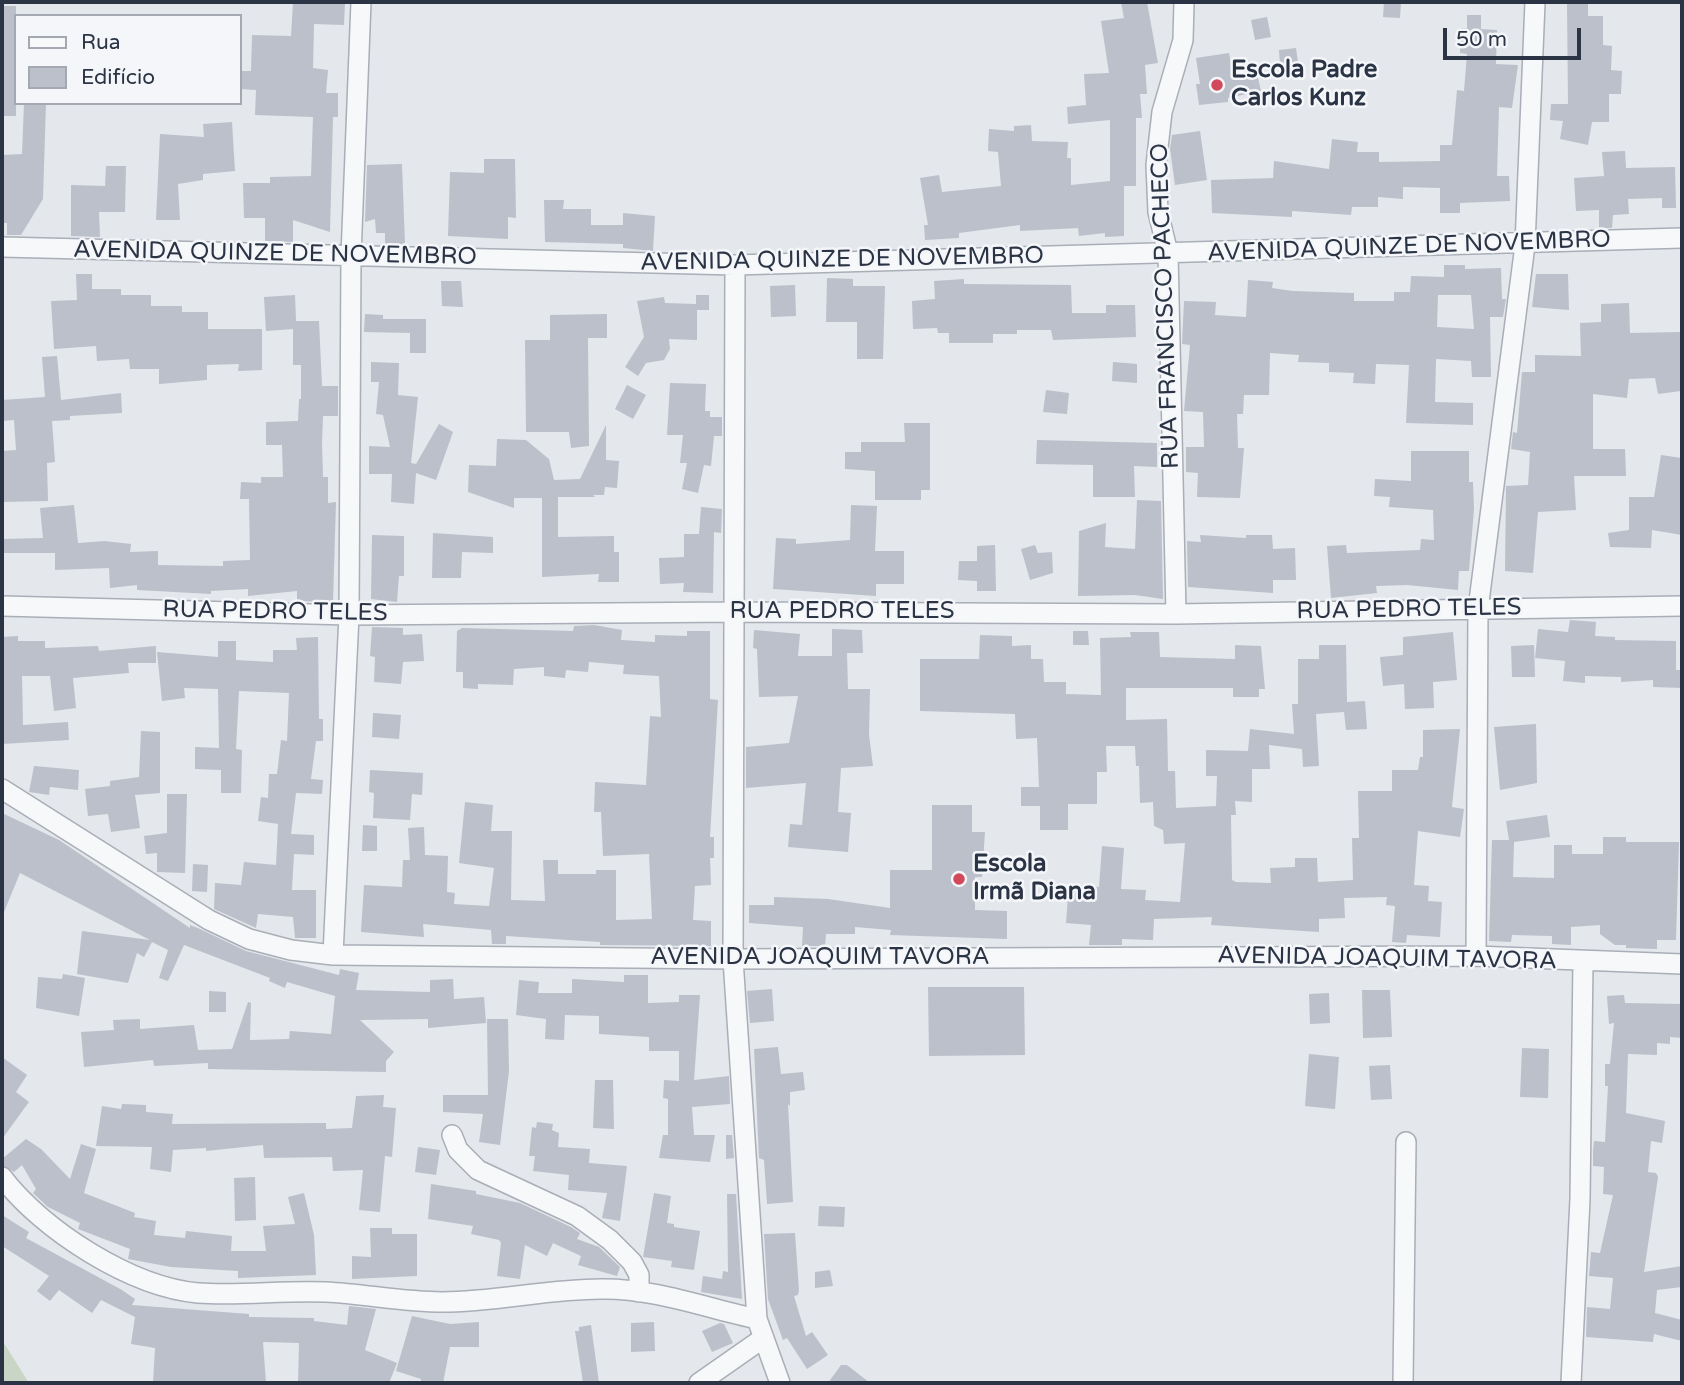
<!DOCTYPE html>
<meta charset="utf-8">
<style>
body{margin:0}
#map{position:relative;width:1684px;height:1385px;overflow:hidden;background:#e4e7ec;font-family:"Varela Round",sans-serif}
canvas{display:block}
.frame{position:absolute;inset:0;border:4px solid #2b3445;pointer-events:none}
.legend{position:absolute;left:14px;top:14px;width:228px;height:91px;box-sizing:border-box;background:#f4f6f9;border:2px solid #a4a8b1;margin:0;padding:9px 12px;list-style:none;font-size:21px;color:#2b3445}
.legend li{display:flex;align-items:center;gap:14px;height:35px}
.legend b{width:35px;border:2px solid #a4a8b1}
.scale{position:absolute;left:1443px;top:28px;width:138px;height:32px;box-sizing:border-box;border:4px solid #2b3445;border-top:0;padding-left:9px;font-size:21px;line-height:24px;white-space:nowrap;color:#2b3445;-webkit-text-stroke:5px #f4f6f9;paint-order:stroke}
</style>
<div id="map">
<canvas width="1684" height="1385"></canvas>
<div class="frame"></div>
<ul class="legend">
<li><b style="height:9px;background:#f7f8fa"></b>Rua</li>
<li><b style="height:19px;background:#bbc0ca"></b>Edifício</li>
</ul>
<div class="scale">50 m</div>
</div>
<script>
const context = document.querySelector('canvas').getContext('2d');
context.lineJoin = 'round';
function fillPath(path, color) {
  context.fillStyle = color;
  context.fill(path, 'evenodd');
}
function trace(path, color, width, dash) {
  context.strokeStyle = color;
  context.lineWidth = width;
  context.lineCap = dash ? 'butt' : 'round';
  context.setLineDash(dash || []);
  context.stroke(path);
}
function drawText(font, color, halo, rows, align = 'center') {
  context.font = font + ' "Varela Round",sans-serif';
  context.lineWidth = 5;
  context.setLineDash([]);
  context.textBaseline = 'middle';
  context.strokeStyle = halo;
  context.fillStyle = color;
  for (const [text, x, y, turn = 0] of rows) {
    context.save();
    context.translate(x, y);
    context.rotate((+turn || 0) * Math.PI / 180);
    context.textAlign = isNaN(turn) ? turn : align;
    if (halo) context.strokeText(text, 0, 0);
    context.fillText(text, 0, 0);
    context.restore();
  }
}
fillPath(new Path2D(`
 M2,1340L29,1383H2Z`), '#c9d6c5');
fillPath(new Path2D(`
 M293,2H345L344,25L314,24L313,68L328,70L326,93H338V117H333L330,232L293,220V242L265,241V218H244L243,183H270V177L311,176L313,117L255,115L256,90L240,89V71H251L252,35L291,36Z
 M1121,2H1147L1158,63L1145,65L1147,94H1140L1142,118H1136V186H1124V236L1105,237V233L1079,236L1078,228L1020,231V225L959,233V238L925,240L924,225H928L920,178L939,175L942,192L1001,186L998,152L988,151L989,129L1014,131V126L1031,125L1032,141L1068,142L1067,158H1071V185L1110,181V120L1068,124L1067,107L1086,105L1084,74L1109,73L1101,21L1124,18Z
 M1384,2H1401L1400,18L1383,17Z
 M1567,2H1588V16H1603V45L1612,46L1611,70L1622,71L1621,94H1609V122H1592L1588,145L1560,139L1563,121L1550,120L1551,104H1568Z
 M2,6H16V116H2Z
 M1467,15H1481V29L1497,30L1496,64L1518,65L1512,108L1499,107L1497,176H1509L1510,201L1460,203V213H1440V188L1403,187V199L1378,197V207H1352L1351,215L1292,211V217L1212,213L1211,180L1273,178L1274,161L1329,169L1332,139L1358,142L1357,152H1379V162L1440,161V145H1452L1457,90L1464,91L1467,54L1460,53L1461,28H1467Z
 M1267,17L1271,37L1255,40L1251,20Z
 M1296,48L1298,63L1280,65L1279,50Z
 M1229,53L1234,79L1257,74L1261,91L1228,98V102L1199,105L1196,84H1200L1196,58Z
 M24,103H46L43,199L21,235H7V223H2V155L22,154Z
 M232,122L235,171L203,174V180L178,184L180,220H156L160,134L204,137L203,124Z
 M1200,131L1207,180L1175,185L1170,149L1172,135Z
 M1625,151L1626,168L1675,167L1676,208H1662V198L1628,199L1629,214L1613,215L1612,228H1599V210L1576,211L1574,178L1604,176L1602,152Z
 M484,159H515L516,218L508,217V239L448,236L450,172L484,173Z
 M402,164L405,245L385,244V233H376L375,219L365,222L367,165Z
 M106,166H126L125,212H99L100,237L71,236V185L105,186Z
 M544,200H564L563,209H591V225H623V213L655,216L653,251L623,248V244L545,242Z
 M1444,265H1465V269L1501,268L1502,299H1506L1503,317H1490L1491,377H1472L1471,361L1436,359L1435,402L1473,403V425L1406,423L1409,365L1376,364L1375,384L1353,383L1354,373L1329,372V363L1298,362L1299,355L1270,353L1269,395H1244L1243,414H1237L1238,448H1244L1240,498L1197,497L1198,473L1186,472V447H1204L1203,412L1184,411L1190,345L1182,344L1184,301L1216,302L1215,315L1246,317L1248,280L1273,282L1272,288L1293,291L1354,293V301H1394V292H1410L1411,276L1444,277ZM1438,295H1471L1474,329L1437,327Z
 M76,274H92V289H121V295H151V306H182V312H208V329H262V370L238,371L239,364L207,365V380L159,384V369H130L129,359L97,361L96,346L54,349L51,301L77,300Z
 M1536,274H1568L1569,310L1532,307Z
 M827,278L853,279V286H885L883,359H857V322H826Z
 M964,279V284L1071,285L1072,313H1106V305H1135L1136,337L1053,340L1051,330H1017V334H993V343H949V333H938L937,328L913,329L912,301L935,299L934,281Z
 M441,281H461L463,307L442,306Z
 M795,285L796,316L771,317L770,286Z
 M295,295L296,321H319L322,386H338V416H323L322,444L323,477H328V503L336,502L333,602L297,601V591L248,596V589L211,591V594L137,590V585L110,588L109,568L55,570V553H2V539L43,538L40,508L74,505L78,543L104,541L131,544L130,552L158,551V565L223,566V561L250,560L249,499H240L241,482L261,483V477H283L282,445H266V422L298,421L299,399H301V365H293V329L266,331L264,297Z
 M696,295H709V310H697V340L669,339L670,349L664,360L646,363L638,376L625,367L644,337L637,301L664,297L665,303L696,304Z
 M1629,303L1630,333L1680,332L1681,391L1658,394L1655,378L1629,379L1627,398L1593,394V449H1625L1626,476H1574L1576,510L1538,512L1533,573L1505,571L1506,486L1528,485L1530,452L1511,449L1513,432L1517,433L1522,372H1535V355L1581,356L1580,323L1601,322V304Z
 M365,314L383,315V319H426V353H410V333L364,332Z
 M607,314V338H588L589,446L571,448L569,432H526L525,340H550V315Z
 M57,356L61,400L121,393L122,413L70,416V420L52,421L55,462L47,463L48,501L2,502V451L16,450L14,420L2,421V400L45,397L42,357Z
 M371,362L399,363L398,395L418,397L411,463L416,464L439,424L453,432L436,480L416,473L414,504L391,502L392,474H369V446L390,447L383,415L376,414L379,382H371Z
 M1113,362L1137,364V383L1112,381Z
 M670,383L706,384L705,411H710V417H722V436H714L711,466L704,465L698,493L682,489L687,463H680L683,435H667Z
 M627,385L646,395L633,419L615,409Z
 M1046,390L1069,393L1067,414L1043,412Z
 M904,423H930V490H921V500H875V471L845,469V452H861V442H905Z
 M606,425V460L619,461L617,488L605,487L604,495H593L595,497H558V537L614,536V552H619V582H598L599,574L542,577V498H514V508L468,492L469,465L496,466L497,439L526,440L549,459L554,480L580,479Z
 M1037,440L1157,443V467L1134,466L1135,497H1093V465L1036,464Z
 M1411,451H1469V482H1473L1474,509L1469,571H1459L1458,590L1407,585L1376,586L1377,593L1331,598L1327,546L1346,545L1347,553L1420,550L1421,539L1434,540L1433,510L1389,507L1390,497L1374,496L1375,479L1411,481Z
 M1661,455L1682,458V535L1652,530L1651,548L1610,547L1608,533L1629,530V497H1654Z
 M1137,500L1161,501L1163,599L1135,595L1078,596L1079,531L1106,523L1105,547L1135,549Z
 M851,505L877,506L875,551H904V584H876V596L773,589L776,538L796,539V544L850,540Z
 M701,507L722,509L721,533L714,532L713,593L683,592L684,583L660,584L659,558L684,557V534H699Z
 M433,533L493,537V553L462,552L461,578H432Z
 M372,535L404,536V576H399L397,602L371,599Z
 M1200,535L1246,538V535H1272L1273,549L1295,548L1296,580H1273V593L1188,587L1187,541L1201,542Z
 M995,545L996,591H977V581L958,580L959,561H977V546Z
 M1035,545L1038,553L1052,552L1053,573L1030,580L1021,549Z
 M1570,620L1596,622L1595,636L1615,637V640L1676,641V670H1682V688L1653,687V680L1621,682V677L1585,676V683L1563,681L1565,661L1535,658L1538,629L1568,632Z
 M594,625L622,630L621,640L655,642V635L687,636V631H710V699L718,700L710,837H714V858H710L711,885L695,886L693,920L711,921V946L600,945V942L506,936V944H492L491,930L423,924L424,937L361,932L364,885L402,887L403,860H410L408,828L424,827L425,855L448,856L447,892L455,893L454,904L489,906L494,868L459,863L465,802L493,805L491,831H512L511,900L545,901L543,860H558V874H596V870H616V920L652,919L649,854L603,856L601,812H594L595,782L646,785L650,716L661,717L659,676L623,674L624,665L589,662L588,672L566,670L565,678L544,676V667L514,669L513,685L478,684V689L463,688V672H456L457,631L462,628L573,631L574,626Z
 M372,627L403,628V635L422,634L424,661L403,662L401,684L374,682L375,657L370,656Z
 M832,629L862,630L863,653H847L848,689H870L869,735L873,766L841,768L838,812L851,813L848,852L788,847L790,824L802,825L806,783L746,788V747L789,743L798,696L759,697L757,649L753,648L754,630L800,634L798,656H832Z
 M1073,631H1088L1089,645H1073Z
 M1130,632H1159L1160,657L1235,659V645L1261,646L1265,689H1259V697H1233V688H1126V720L1167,719L1168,771H1175L1176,808L1216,806L1217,776H1206V750L1248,751L1250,729L1294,734L1292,704H1298V659H1319V645H1346L1347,702L1365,701L1367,729L1346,730L1344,712L1316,714L1319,766L1303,767L1302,749L1269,745L1270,769H1252V802L1235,801L1236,815H1231L1232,880L1236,882L1271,883L1270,868L1295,867V858H1317L1318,882L1353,880L1352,838H1359L1358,791H1392V770H1418L1420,757H1423V730L1460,729L1452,807L1464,809L1460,837L1418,831L1414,885L1429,886L1428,901L1442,902L1440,937L1407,935L1406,943L1392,942L1395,906L1386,905L1387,897L1344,898L1345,918L1319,919V932L1211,925L1212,917L1154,919L1153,940L1122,939V945H1089L1091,925L1066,923L1069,884L1099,887L1102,846L1124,848L1121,889L1146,890L1145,900L1180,902L1185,843L1164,844L1163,830L1154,826L1153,802L1140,803L1139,766H1136L1135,746H1106L1107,772H1097V804H1068V830H1040V806H1021V787H1039L1037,738L1016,739L1015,714L920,711V659H979L980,635L1012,636V646L1031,645V659H1043L1044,682H1066V694L1101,695L1100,638L1131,637Z
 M1453,632L1457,680L1433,682L1434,708L1405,709L1404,684L1383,686L1380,657L1403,655V637Z
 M18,636V641H45V648L98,646L99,651L156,646V663H128L129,673L73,678L76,708L54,711L50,676H22L23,725L68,722L69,740L2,744V637Z
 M318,637L319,719H323V741H316L311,779L323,780L322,794L296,793L291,834L314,835V855L294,854L292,890H316V938H295L293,917L258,914L256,928L214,909L215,883L241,885L244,862L276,865L278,824L258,821L261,797L268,798L269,774H277L281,740L287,741L289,693L239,691L236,749L242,750L241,793H221V770L195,769V747L219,748L218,689L184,688L185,698L162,701L157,652L218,657V641H236V660L273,662V650H297L296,638Z
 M1534,645L1535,677H1512L1511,646Z
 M373,713L401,715L399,739L372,737Z
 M1536,724L1537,783L1500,790L1494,727Z
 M141,731L160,732V793L135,795L140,828L111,832L108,814L88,816L85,789L110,786V781L139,777Z
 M34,766L79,770L78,790L50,787L49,795L29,792Z
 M370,770L423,773L422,795L412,794L410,820L373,818L374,793L369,792Z
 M167,794H187L185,873L157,872V853L146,854L144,836L167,833Z
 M932,805H972V832H985L982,877H975V910L1007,911V939L890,935L891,930L855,927V934H826L825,946H802L803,927L749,923V905H774V897L828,899L890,908V870H932Z
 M2,813L59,840L190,928V925L200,929L246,951L339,975L340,969L359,973L356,990L430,992V980L453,979L454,999L484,997L486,1023L428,1028V1019L360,1020L394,1052L386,1061V1072L208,1069V1063L154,1066L153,1060L84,1067L81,1032L114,1030L113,1020L140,1019V1029L194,1025L198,1050L232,1049L248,1002L251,1003L250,1040L289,1039L290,1031L331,1034L335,996L287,982L285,988L269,981L270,978L184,945L168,981L159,978L168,950L152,942L144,957L137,953L128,983L77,974L82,931L150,940L20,873L2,917Z
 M1547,815L1550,837L1514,842L1513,877L1554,878V845H1572V854H1603V837H1626V842H1679L1676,940H1657V949L1626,948V945H1615L1600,934V925L1571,927V945L1552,944V936L1512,935L1511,942L1489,941L1492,840H1509L1506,821Z
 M363,825L377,826V851H362Z
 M193,864L208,865L207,892L192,891Z
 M63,974L85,978L79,1016L36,1008L38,977L62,979Z
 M624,975H648V1003L679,1002V995H700L694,1080L729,1076L730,1104L692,1107L694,1135H715L710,1162L659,1158L663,1135H668V1099L663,1098L664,1080L679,1081V1051H649V1037L599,1034V1016L565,1015L564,1040L545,1039L546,1019L516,1015L519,980L539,982L538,993H572V979L624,982Z
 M928,987H1024L1025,1055L929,1056Z
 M772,989L774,1021L750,1023L747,991Z
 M1362,990H1390L1392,1037L1363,1038Z
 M209,991L226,992V1012H209Z
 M1329,993L1330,1023L1310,1024L1309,994Z
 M1624,995L1625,1003L1682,1004V1038L1670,1037V1044L1657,1043V1055L1628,1054L1626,1113L1665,1121L1662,1143L1651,1141L1648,1172L1656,1173L1658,1177L1644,1272L1682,1266V1287L1657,1290L1655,1313L1682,1320V1341L1654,1334L1653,1342L1586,1337L1587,1307L1610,1309L1613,1278L1589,1276L1591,1252L1600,1253L1613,1195L1603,1194L1604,1167L1593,1166V1152L1594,1141L1605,1142L1608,1086H1605V1064H1610L1614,1023L1609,1024L1607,996Z
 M487,1019H508L509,1071L500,1145L479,1142L483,1114L443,1112V1095H488Z
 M778,1047L781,1074L803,1072L805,1090L790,1092V1106L788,1104L793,1202L767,1204L764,1160L759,1158L754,1049Z
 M1522,1048L1549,1049L1548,1098L1520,1097Z
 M1309,1054L1339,1057L1335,1109L1305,1106Z
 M2,1057L27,1075L16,1092L29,1102L2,1139Z
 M1390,1065L1392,1099L1371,1100L1369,1066Z
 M595,1080H613L614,1129L593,1128Z
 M384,1095L383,1107L396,1108L392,1157L385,1156L380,1212L359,1210L363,1170L333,1171L332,1157L264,1158L263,1145L206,1151V1148L173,1150L171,1172L150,1169L152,1147L96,1146L102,1106L121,1109L122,1104L146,1105V1112L173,1114L172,1124L326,1123V1129L352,1128L356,1096Z
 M537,1122L553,1124L552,1130L559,1133L558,1147L590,1149L589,1163L627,1166L620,1221L602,1218L607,1193L568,1190L569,1175L533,1171L535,1156H529L532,1127L536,1128Z
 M726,1135H732L734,1158L726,1159Z
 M26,1139L41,1149L70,1179L81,1144L96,1149L84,1193L135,1213L134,1217L156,1221L154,1235L185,1238L186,1231L232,1236L231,1251H266L263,1226L295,1224L288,1197L304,1193L314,1235L316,1275L238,1278V1271L171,1267L128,1259L130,1249L78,1229L80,1223L48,1207L33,1193L36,1189L22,1165L14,1172L2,1165V1159Z
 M418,1147L440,1150L436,1175L415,1172Z
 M255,1177L256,1220L235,1221L234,1178Z
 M431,1184L476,1191V1194L520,1203L571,1227L580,1233L577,1239L599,1247L620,1267L617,1276L578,1265L581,1256L553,1243L547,1256L525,1245L520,1279L497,1276L501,1243L499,1240L471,1234L473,1226L428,1219Z
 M654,1193L671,1196L667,1223L674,1224V1227L700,1231L694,1270L671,1267L672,1261L643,1257Z
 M727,1194H736L742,1299L701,1292L703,1276L722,1279L723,1271L728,1272Z
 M819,1206L845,1207L844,1227L818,1226Z
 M2,1215L29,1232L26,1238L122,1290L135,1299L132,1305L249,1314V1317L314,1318V1321L347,1325L349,1306L376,1309L365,1350L397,1363L389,1383H298L299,1343L263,1342L266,1383H153L155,1348L131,1344L135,1317L101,1300L92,1313L59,1290L50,1301L37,1291L49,1276L2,1246Z
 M370,1228H392V1234H417V1276L352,1279V1256L371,1257Z
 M795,1233L799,1290L798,1295L794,1296L806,1336L812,1332L828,1355L807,1369L787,1338L783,1340L768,1299L764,1234Z
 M830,1270L833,1286L815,1288V1272Z
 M412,1316L450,1324L479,1322V1347H450L443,1383H421V1379L396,1371Z
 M654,1322L655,1351L631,1352V1323Z
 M720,1323L724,1324L733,1343L712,1352L702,1331Z
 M591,1325L599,1383H583L575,1331H579V1327Z
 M841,1365H847L870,1383H828Z`), '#bbc0ca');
const street = new Path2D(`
 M2,247L735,265L1682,238
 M735,265L733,959L757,1319L780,1383
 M2,606L349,615L736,612L1176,614L1682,606
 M1176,614L1168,253L1158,212L1156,165L1162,112L1183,40L1184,2
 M2,789L209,920L249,939L291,950L333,955L733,959L1476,956L1682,964
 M333,955L349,615L351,256L361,2
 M1476,956L1478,609L1525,245L1535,2
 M452,1135L458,1150L478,1170L577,1216L610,1240L632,1262L639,1275V1292
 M2,1177C42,1230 131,1287 198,1293C241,1296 284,1290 326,1292C365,1294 403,1302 442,1302C495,1302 548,1289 601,1289C653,1288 706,1308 757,1319
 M699,1383L762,1339
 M1403,1383L1406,1142
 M1571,1383L1580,1199L1583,961`);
trace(street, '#a9aeb7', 22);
trace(street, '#f7f8fa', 19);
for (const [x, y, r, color] of [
 [1217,85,7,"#d1495b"],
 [959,879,7,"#d1495b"]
]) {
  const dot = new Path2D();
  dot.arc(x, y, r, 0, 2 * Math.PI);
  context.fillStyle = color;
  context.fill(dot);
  trace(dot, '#f4f6f9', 2.5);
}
drawText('bold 24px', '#2b3445', '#f4f6f9', [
 ["Escola Padre",1231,71],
 ["Carlos Kunz",1231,99],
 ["Escola",973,865],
 ["Irmã Diana",973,893]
], 'left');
drawText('24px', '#2b3445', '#f4f6f9', [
 ["AVENIDA QUINZE DE NOVEMBRO",1409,247,-2],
 ["AVENIDA QUINZE DE NOVEMBRO",275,254,1],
 ["AVENIDA QUINZE DE NOVEMBRO",842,260,-1],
 ["RUA FRANCISCO PACHECO",1166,306,-92],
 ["RUA PEDRO TELES",1409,610,-1],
 ["RUA PEDRO TELES",275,612,1],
 ["RUA PEDRO TELES",842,612],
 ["AVENIDA JOAQUIM TAVORA",820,958],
 ["AVENIDA JOAQUIM TAVORA",1387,959,1]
]);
</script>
